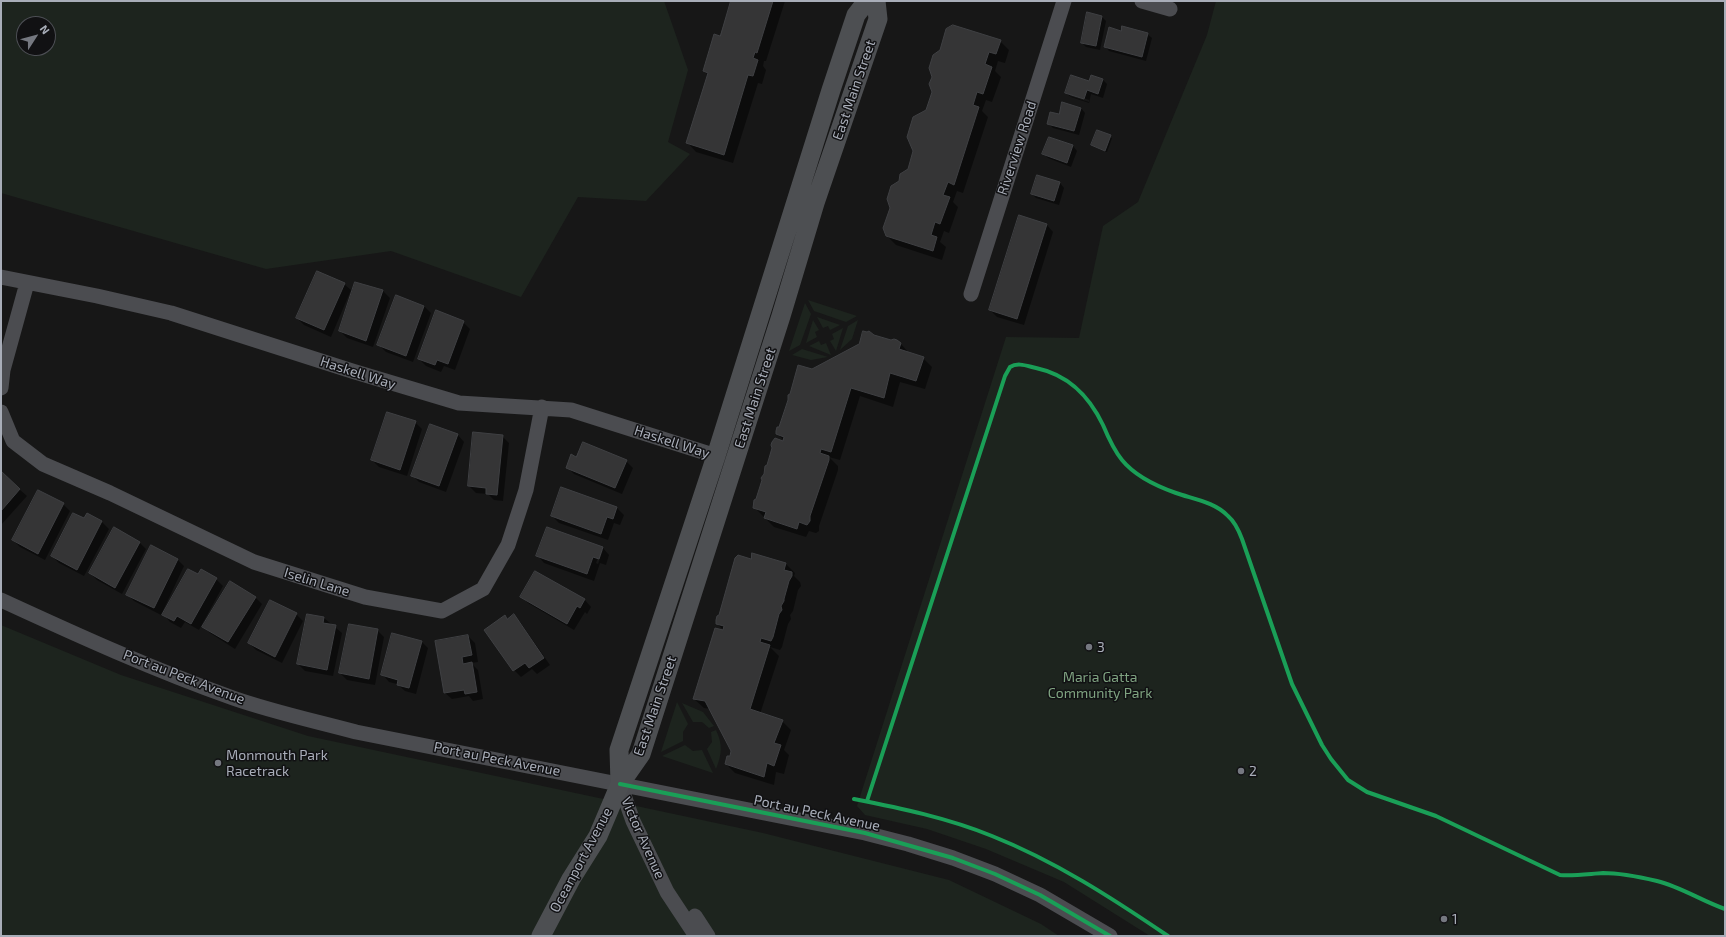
<!DOCTYPE html>
<style>
body{margin:0}
#map{position:relative;width:1726px;height:937px;overflow:hidden;background:#171717;font-family:"Exo 2",sans-serif}
canvas{display:block}
.frame{position:absolute;inset:0;border:2px solid #a8adb8;pointer-events:none}
.north{position:absolute;left:16px;top:16px;width:40px;height:40px;box-sizing:border-box;background:#111113;border:1px solid #4d4f55;border-radius:50%;rotate:54deg;font-size:11px;font-weight:700;line-height:16px;text-align:center;color:#a8adb8}
.north::after{content:'';display:block;margin:auto;width:14px;height:18px;background:#757880;clip-path:polygon(50% 0,100% 100%,50% 72%,0 100%)}
</style>
<div id="map">
<canvas width="1726" height="937"></canvas>
<div class="frame"></div>
<div class="north">N</div>
</div>
<script>
const context = document.querySelector('canvas').getContext('2d');
context.lineJoin = 'round';
function fillPath(path, color) {
  context.fillStyle = color;
  context.fill(path, 'evenodd');
}
function trace(path, color, width, dash) {
  context.strokeStyle = color;
  context.lineWidth = width;
  context.lineCap = dash ? 'butt' : 'round';
  context.setLineDash(dash || []);
  context.stroke(path);
}
function drawText(font, color, halo, rows, align = 'center') {
  context.font = font + ' "Exo 2",sans-serif';
  context.lineWidth = 3;
  context.setLineDash([]);
  context.textBaseline = 'middle';
  context.strokeStyle = halo;
  context.fillStyle = color;
  for (const [text, x, y, turn = 0] of rows) {
    context.save();
    context.translate(x, y);
    context.rotate((+turn || 0) * Math.PI / 180);
    context.textAlign = isNaN(turn) ? turn : align;
    if (halo) context.strokeText(text, 0, 0);
    context.fillText(text, 0, 0);
    context.restore();
  }
}
fillPath(new Path2D(`
 M1,1H664L688,70L668,142L690,154L646,201L578,197L521,297L391,251L266,269L1,193ZM24,24H48V48H24Z
 M1216,1H1725V936H1150L1064,882L986,849L927,829L865,815L857,806L1006,337L1079,338L1103,226L1138,202L1207,35Z
 M808,300L857,316L846,322L814,311Z
 M805,303L811,314L800,345L789,351Z
 M817,317L840,325L830,330L828,326L823,328Z
 M813,320L819,330L815,332L817,337L806,343Z
 M858,320L852,339L840,350L848,326Z
 M843,328L836,351L830,341L834,339L832,334Z
 M819,341L821,345L826,343L831,355L809,346Z
 M802,349L828,357L811,360L792,355Z
 M1,625L121,675L308,736L763,833L949,880L1041,924L1059,936H1Z
 M677,702L688,724L683,732V741L661,752Z
 M682,703L703,712L714,726L709,728L702,722H693Z
 M716,730C723,746 722,753 716,769L707,749L712,742L711,732Z
 M685,745L693,751L702,750L713,773L662,756Z`), '#1d241e');
fillPath(new Path2D(`
 M732,1H785L766,61H764L763,66L766,70L762,84L758,83L733,163L696,152L687,142L708,75L704,71L721,37Z
 M1102,17L1106,21L1100,50L1086,47L1082,43Z
 M1122,32L1147,34L1152,38L1146,61L1109,51L1105,46Z
 M1000,41L1009,50L1005,63L998,61L995,71L1001,77L992,102L986,100L982,111L988,117L963,193L957,191L953,202L958,207L949,233L944,231L940,242L946,247L942,260L896,245L886,235L927,111Z
 M1103,80L1107,84L1103,98L1091,94L1089,103L1071,97L1066,93L1090,82ZM1070,94L1089,100V102L1070,96Z
 M1081,108L1085,113L1079,135L1053,128L1048,123L1059,116Z
 M1098,131L1112,138L1107,152L1092,145Z
 M1049,138L1073,146L1077,151L1071,167L1048,158L1044,154Z
 M1037,176L1060,183L1064,188L1059,205L1036,198L1032,194Z
 M1047,225L1053,232L1024,325L997,317L990,310Z
 M356,283L383,291L390,298L373,347L347,338L340,331Z
 M344,284L351,290L331,337L304,325L297,318Z
 M396,296L424,306L431,313L413,362L386,352L379,345Z
 M463,322L470,329L455,370L444,366L441,372L426,366L419,359Z
 M873,336L900,343L909,353L923,358L932,367L925,389L900,382L893,407L860,396L840,460L829,457L838,466V470L819,526V531L816,533L809,531L806,537L774,527L754,507L756,500L787,443L777,434L790,394L812,370L860,345Z
 M415,422L422,429L407,476L379,467L372,460Z
 M430,425L458,435L464,442L446,492L419,482L412,475Z
 M474,433L502,436L509,443L503,501L494,500L488,494L476,493L469,486Z
 M626,461L633,468L622,494L574,474L567,467Z
 M1,473L27,496L1,525Z
 M562,488L617,508L624,515L620,525L614,523L608,540L559,523L552,516Z
 M63,504L70,511L45,560L20,547L13,540Z
 M87,515L102,522L109,529L84,576L59,563L52,556L84,520Z
 M140,543L146,549L122,594L97,580L90,573Z
 M603,548L609,555L606,565L600,563L594,581L544,563L538,556ZM601,550H603L598,564L596,563Z
 M178,560L184,566L161,615L134,601L127,594Z
 M751,560L786,564L795,573L794,576L800,582L801,586L798,590L793,611L790,615L791,619L788,624L782,647L780,650L770,647L779,656L760,714L782,721L791,730L784,750L789,755L784,774L776,772L774,785L735,773L726,764L732,751L711,709L704,708L694,699L726,632L717,624L720,616Z
 M536,572L585,600L591,607L587,614L585,612L574,630L528,603L522,597Z
 M198,576L216,579L223,586L199,630L185,622L181,628L170,622L164,615Z
 M255,597L262,604L235,649L210,633L203,626Z
 M296,614L303,621L282,663L256,650L249,643Z
 M513,616L520,622L550,665L537,674L532,669L521,677L514,670L485,630L505,617L508,620Z
 M324,618L342,633L333,676L305,671L298,664Z
 M377,630L384,637L375,685L347,680L340,673Z
 M468,636L475,643L478,662L471,663L478,670L483,699L473,701L469,696L452,699L445,693Z
 M421,641L428,648L416,694L405,691L397,684L389,682L383,675Z`), '#0007');
const building = new Path2D(`
 M731,1H773L757,53L755,52L753,58L758,60L753,76L748,75L724,155L686,143L708,73L703,71L714,34L720,36Z
 M1087,12L1102,16L1096,46L1081,43Z
 M953,25L1001,40L996,54L989,52L985,64L992,67L983,94L977,92L973,105L979,107L954,185L948,182L943,195L950,197L940,224L935,222L931,235L937,237L933,251L886,236L883,228L890,208L887,199L891,186L899,181L900,174L908,169L913,151L907,137L913,117L926,110L932,92L929,84L932,77L929,68L933,55L940,50L946,29Z
 M1122,26L1148,33L1142,57L1104,47L1109,27L1121,31Z
 M1071,75L1089,81L1091,75L1103,79L1098,94L1087,90L1084,99L1065,93Z
 M1062,102L1081,108L1074,131L1047,124L1050,112L1059,114Z
 M1097,130L1111,135L1105,151L1091,145Z
 M1049,137L1073,145L1067,163L1042,154Z
 M1037,175L1060,182L1054,201L1031,194Z
 M1019,215L1047,224L1017,319L989,310Z
 M317,271L345,283L324,330L296,318Z
 M355,282L383,290L366,341L339,331Z
 M396,295L424,306L406,356L377,345Z
 M436,310L464,321L448,364L437,360L435,365L418,359Z
 M863,331L867,332L869,331L874,335L891,340L894,339L897,340L901,343L899,349L924,357L916,381L890,373L884,398L851,388L831,452L821,449L820,453L829,456V460L810,516V521L807,525L799,522L797,529L764,518L766,512L753,508L754,500L756,499L762,480L761,478L764,474L765,466L767,465L772,448L771,445L772,442L775,438L783,441L784,437L776,434V431L777,427H779L788,400V395L790,394L798,365L812,369L859,344Z
 M387,412L416,421L400,470L371,460Z
 M430,424L458,434L439,486L411,476Z
 M473,432L503,435L497,495L486,494V488L468,486Z
 M583,442L627,460L615,488L566,468L571,454L576,457Z
 M1,471L20,489L1,511Z
 M561,487L617,507L613,519L607,517L601,534L551,516Z
 M38,490L64,503L38,554L12,540Z
 M73,513L84,518L87,513L102,521L77,570L51,556Z
 M114,527L140,542L115,588L89,573Z
 M547,527L603,547L599,559L593,557L587,574L536,556Z
 M151,545L178,559L154,608L126,595Z
 M752,553L786,563L784,570L792,572V576L789,581L784,599V601L781,606L782,610L779,614L773,637L771,641L761,638L760,642L770,645L750,709L783,720L774,743L781,745L774,766L767,763L764,777L725,764L727,756H730L731,751L705,701L693,699L715,628L723,630L724,626L716,624V620L717,616L719,615L735,558L738,555L751,559Z
 M188,569L198,574L201,569L217,578L191,624L177,616L174,621L162,615Z
 M535,571L585,599L580,608L577,606L567,624L520,597Z
 M230,581L256,597L228,642L202,627Z
 M270,600L297,613L275,657L248,643Z
 M307,614L324,617L323,623L336,625L327,670L297,664Z
 M514,614L544,658L529,668L525,663L513,671L484,630L505,615L507,619Z
 M349,624L378,629L369,679L339,673Z
 M392,633L422,641L409,688L397,685L398,680L381,675Z
 M468,635L472,655L462,657L463,664L472,662L477,692L465,694L464,690L444,693L435,641Z`);
fillPath(building, '#353536');
trace(building, '#3f4043', 1);
trace(new Path2D(`
 M1142,1L1170,9
 M1,277L97,296L171,313L352,371L459,403L571,410L716,456
 M971,294L1064,1
 M1,388L3,370L27,283
 M1,412L13,441L43,464L110,493L254,562L365,597L442,611L483,589L508,545L526,490L542,407
 M1,600C77,635 154,670 233,698C273,712 315,721 356,732L865,833L908,844L953,858L995,874L1040,895L1110,936
 M620,784L633,821L667,892L696,936
 M695,916L708,936`), '#4b4c50', 15);
trace(new Path2D(`
 M620,784L619,750L716,456L831,90L856,15L867,1
 M541,936L571,879L598,836L620,784L641,754L781,316L815,203L878,19L876,1`), '#4d4f52', 19);
trace(new Path2D(`
 M620,784L865,833L953,858L995,874L1040,895L1110,936
 M854,799C900,808 948,818 992,836C1055,861 1112,898 1168,936
 M867,801L1005,376L1010,367C1018,362 1027,366 1036,368C1069,375 1089,396 1103,425C1108,437 1113,449 1122,460C1135,476 1156,486 1176,493C1193,499 1215,502 1228,516C1235,522 1239,531 1242,539L1292,684L1322,745L1331,759L1348,780L1367,792L1436,816L1560,875C1574,876 1588,874 1603,873C1620,873 1640,877 1657,881C1681,887 1702,901 1725,909`), '#1a9f57', 4);
for (const [x, y, r, color] of [
 [1089,647,4,"#757880"],
 [218,763,4,"#757880"],
 [1241,771,4,"#757880"],
 [1444,919,4,"#757880"]
]) {
  const dot = new Path2D();
  dot.arc(x, y, r, 0, 2 * Math.PI);
  context.fillStyle = color;
  context.fill(dot);
  trace(dot, '#111113', 1.5);
}
drawText('14px', '#a8adb8', '#111113', [
 ["East Main Street",854,90,-71],
 ["Riverview Road",1017,148,-72],
 ["Haskell Way",358,373,18],
 ["East Main Street",755,398,-72],
 ["Haskell Way",672,442,18],
 ["Iselin Lane",317,582,17],
 ["Port au Peck Avenue",184,677,21],
 ["East Main Street",655,706,-71],
 ["Port au Peck Avenue",497,759,11],
 ["Port au Peck Avenue",817,813,12],
 ["Victor Avenue",643,838,66],
 ["Oceanport Avenue",581,860,-62]
]);
drawText('14px', '#a8adb8', '#111113', [
 ["3",1097,647],
 ["Monmouth Park",226,755],
 ["Racetrack",226,771],
 ["2",1249,771],
 ["1",1452,919]
], 'left');
drawText('14px', '#7fa381', '#111113', [
 ["Maria Gatta",1100,677],
 ["Community Park",1100,693]
]);
</script>
